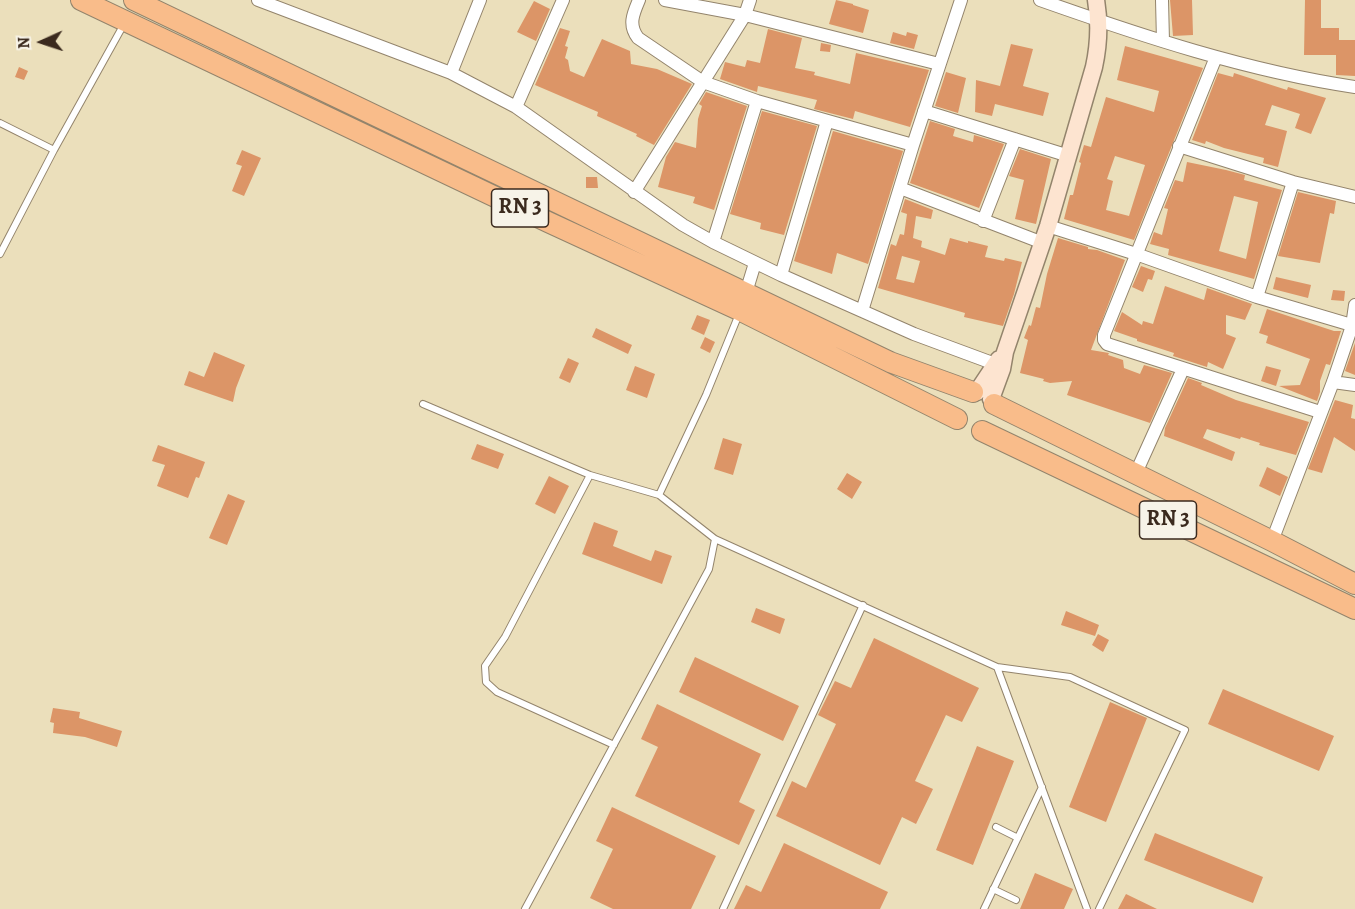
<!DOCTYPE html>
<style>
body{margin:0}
#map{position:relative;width:1355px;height:909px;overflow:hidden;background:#ebdfbb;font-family:Alegreya,serif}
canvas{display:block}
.north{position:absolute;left:12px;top:12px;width:60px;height:60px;-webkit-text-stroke:4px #f7f3e8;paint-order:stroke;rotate:267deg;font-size:16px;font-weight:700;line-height:24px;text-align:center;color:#3b2a1e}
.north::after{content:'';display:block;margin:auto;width:21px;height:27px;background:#3b2a1e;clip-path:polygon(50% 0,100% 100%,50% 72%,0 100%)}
</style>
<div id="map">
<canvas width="1355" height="909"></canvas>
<div class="north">N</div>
</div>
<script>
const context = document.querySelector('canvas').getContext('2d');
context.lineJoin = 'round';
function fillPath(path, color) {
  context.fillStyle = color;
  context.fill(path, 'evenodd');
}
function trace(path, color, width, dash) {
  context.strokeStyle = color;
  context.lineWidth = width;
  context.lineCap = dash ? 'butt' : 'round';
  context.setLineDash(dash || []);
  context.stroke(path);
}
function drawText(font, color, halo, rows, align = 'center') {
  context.font = font + ' Alegreya,serif';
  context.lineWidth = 4.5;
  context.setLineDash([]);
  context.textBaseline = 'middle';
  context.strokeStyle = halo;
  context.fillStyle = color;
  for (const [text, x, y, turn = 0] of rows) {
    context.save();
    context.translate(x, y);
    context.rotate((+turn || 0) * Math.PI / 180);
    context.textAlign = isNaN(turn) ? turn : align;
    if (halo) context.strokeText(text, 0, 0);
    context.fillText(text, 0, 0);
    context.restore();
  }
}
fillPath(new Path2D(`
 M836,0L853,4V5L869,10L863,33L829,24Z
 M1170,0H1192L1193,35L1173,36Z
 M1305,0H1321V28H1339V40H1355V76L1336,75V55H1304Z
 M534,1L550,9L536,41L517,32Z
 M560,28L570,31L565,46L568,47L565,58L568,60L570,71L584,77L602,39L630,51L631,64L657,69L692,84L654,145L636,136L637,134L597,116L598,112L535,85Z
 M768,29L802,38L795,68L815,72L814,75L850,84L856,53L929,70L910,127L855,111L853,119L814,109L817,100L758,86L757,92L720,79L725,62L745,67L747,60L760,63Z
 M893,32L906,36L907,32L918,35L914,49L890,43Z
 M821,43L831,45L830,52L820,51Z
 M1011,44L1033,49L1023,86L1049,93L1043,116L995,104L992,116L975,112L976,80L1000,86Z
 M1125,46L1203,68L1134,240L1064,219L1070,195H1073L1081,163L1079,162L1084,145L1091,147L1106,97L1154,112L1159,91L1117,80ZM1115,156L1145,165L1129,216L1106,210L1113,181L1107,179Z
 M19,67L28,71L24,80L15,77Z
 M946,72L966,78L958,113L935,106Z
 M1218,73L1233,77L1234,73L1287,90L1288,87L1326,98L1311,134L1295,128L1300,114L1272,105L1265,125L1287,131L1278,167L1263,163L1264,158L1224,148L1206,141L1205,144L1192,140Z
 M706,92L747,106L714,210L693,203L695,197L658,187L666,157L675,142L696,148L698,119L702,106L699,104Z
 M762,111L817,126L784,235L760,229L761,223L730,214Z
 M930,121L955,129L953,136L973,142L974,135L1004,144L979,208L910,183Z
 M833,131L903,151L868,264L837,253L832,274L794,261Z
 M1020,149L1051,159L1036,224L1015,219L1024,180L1009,176Z
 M242,150L261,158L244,196L232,191L242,166L236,164Z
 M1187,162L1226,170L1245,175L1244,180L1282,190L1254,279L1168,255L1169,249L1150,244L1154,232L1162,235L1168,209L1164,208L1175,180L1183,182ZM1234,196L1258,202L1246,259L1219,251Z
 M586,177H597L598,188H586Z
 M1298,192L1336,201L1334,214L1330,213L1320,263L1278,256Z
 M905,199L933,210L931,219L916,216L913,238L922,241L921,247L945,255L950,238L968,243V241L988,246L985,257L1004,261L1005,258L1022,262L1014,294L1003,326L964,317L965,313L878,288L891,244L896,246L900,234L904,235L907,214L901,212ZM902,256L920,261L914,283L896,279Z
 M1058,238L1088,247V249L1097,250L1125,260L1091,350L1109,353L1108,355L1123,360L1124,368L1140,374L1144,365L1172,373L1150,423L1067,395L1072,381L1050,383L1043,381L1044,379L1020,373L1028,340L1024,338L1029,325L1031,326L1036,307L1040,308L1047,274Z
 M1141,266L1155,271L1152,280L1148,279L1143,292L1132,287Z
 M1276,277L1311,285L1308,298L1273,289Z
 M1165,286L1204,300L1207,288L1252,304L1245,320L1226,315V334L1236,338L1223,369L1208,362L1207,367L1173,356L1174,353L1137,341V339L1114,331L1122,312L1142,325L1143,321L1153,324Z
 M1333,290L1345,291L1344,301L1331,300Z
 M1267,309L1334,331H1341L1330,365L1326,364L1320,381V392L1317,401L1279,386L1300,385L1310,359L1266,343L1268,336L1259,333Z
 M697,315L710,320L704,335L691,329Z
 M596,328L632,345L628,354L592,337Z
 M705,337L715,342L710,353L700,348Z
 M1355,343V375L1345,371Z
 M214,352L245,365L236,388L233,402L184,385L189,371L204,377Z
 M568,358L579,363L570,383L559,378Z
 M635,366L655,374L647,398L626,390Z
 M1266,366L1281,370L1276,386L1261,381Z
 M1188,378L1202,383L1201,385L1236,400L1309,422L1296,455L1259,445L1260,443L1241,437L1240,439L1207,429L1203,438L1235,452L1232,461L1164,436L1165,428Z
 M1335,400L1353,405L1351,418L1355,419V451L1334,437L1322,473L1308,469Z
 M723,438L742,444L733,475L714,469Z
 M477,444L504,454L498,469L471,459Z
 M158,445L205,462L199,478L196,477L188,498L157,486L165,465L152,461Z
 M1267,467L1288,477L1280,496L1259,486Z
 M847,473L862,482L852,499L837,489Z
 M549,476L569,486L555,514L535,504Z
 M228,494L245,501L227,545L209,538Z
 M594,522L618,531L613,546L651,561L655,550L672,556L662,584L582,554Z
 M756,608L785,619L780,634L751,622Z
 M1066,611L1099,625L1095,636L1061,625Z
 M1098,634L1109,640L1103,652L1092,645Z
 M874,638L979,688L962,722L946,715L915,781L933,789L916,824L902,817L880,865L776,816L792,781L806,788L836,724L818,715L835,681L851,688Z
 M695,657L799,706L783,741L679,692Z
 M1223,689L1334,736L1319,771L1208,724Z
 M1110,702L1147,718L1106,822L1069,807Z
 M657,704L761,754L739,802L755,810L739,845L635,796L658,747L641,739Z
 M53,708L80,712L79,718L122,731L117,747L85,737L53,733L54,723L50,722Z
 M977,746L1014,761L973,865L936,850Z
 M612,807L716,856L691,909H613L590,898L613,849L596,841Z
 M1155,833L1263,877L1253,903L1144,860Z
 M784,843L888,892L880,909H734L746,885L761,892Z
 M1035,873L1073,889L1064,909H1020Z
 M1126,894L1157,909H1118Z`), '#dc9567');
const service = new Path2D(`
 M0,123L54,150
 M0,254L54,150L124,24
 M423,404L590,475L659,495L706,395L739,314
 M590,475L505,637L485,666L486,682L497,692L614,745
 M659,495L715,539L997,667L1087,909
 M997,667L1070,677L1185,730L1099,909
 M996,827L1018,838
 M993,889L1016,900
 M525,909L709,569L715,539
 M723,909L863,605
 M984,909L1042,787`);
const minor = new Path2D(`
 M258,0L451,73L516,107L683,225L713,242L781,275
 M639,0C633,14 628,25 638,38L703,82L757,101L913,145
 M665,0L745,15L939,64
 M1040,0C1142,36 1247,71 1355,87
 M1162,0L1163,41
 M1216,57L1104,335V340L1107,344L1320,412
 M451,73L480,0
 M516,107L563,0
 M924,111L1069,156
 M827,121L781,275L914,334L995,364
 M1179,146L1293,182L1355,197
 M900,188L1043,243
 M634,192L745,15L750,0
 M983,221L1015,139
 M1048,226L1136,254L1257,297L1355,326
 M713,242L757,101
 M1257,297L1293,182
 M744,299L755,263
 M862,311L913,145L961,0
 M1333,382L1355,385
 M1135,475L1183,369
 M1272,541L1333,382L1352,326L1355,305`);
const secondary = new Path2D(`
 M977,392L999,359
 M991,399L1002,369L1005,352L1048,226L1094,67C1099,44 1100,24 1096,0`);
const trunk = new Path2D(`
 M81,0L548,222L741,311L957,419
 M134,0L890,362L973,392
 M994,404L1272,541L1355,584
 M982,431L1355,609`);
trace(service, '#93846c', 8);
trace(minor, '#93846c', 14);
trace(secondary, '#93846c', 19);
trace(trunk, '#93846c', 22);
trace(service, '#fff', 6);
trace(minor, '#fff', 12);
trace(secondary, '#fde4d0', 16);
trace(trunk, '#f9bc8a', 20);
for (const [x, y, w] of [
 [520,208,57],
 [1168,520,57]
]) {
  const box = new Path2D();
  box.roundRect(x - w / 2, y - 19, w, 38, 4.5);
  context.fillStyle = '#f7f3e8';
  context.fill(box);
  trace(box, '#3b2a1e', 1.5);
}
drawText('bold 22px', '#3b2a1e', null, [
 ["RN 3",520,208],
 ["RN 3",1168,520]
]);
</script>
